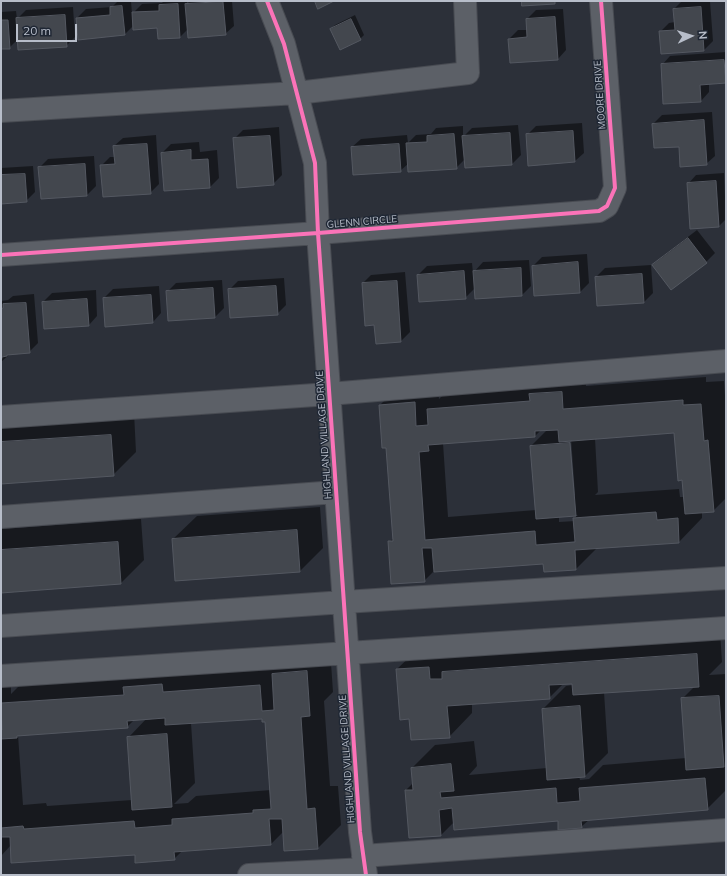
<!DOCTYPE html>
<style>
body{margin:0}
#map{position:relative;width:727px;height:876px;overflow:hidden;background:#2c3039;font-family:Mulish,sans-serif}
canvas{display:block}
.frame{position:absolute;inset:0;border:2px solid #b7bdc9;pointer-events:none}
.north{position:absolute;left:671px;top:16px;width:40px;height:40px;-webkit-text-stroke:3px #1f2734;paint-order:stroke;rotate:86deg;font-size:11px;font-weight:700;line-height:16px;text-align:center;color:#b7bdc9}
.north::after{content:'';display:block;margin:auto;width:14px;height:18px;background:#b7bdc9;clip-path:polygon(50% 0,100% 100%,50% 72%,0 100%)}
.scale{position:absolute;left:16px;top:24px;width:61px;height:18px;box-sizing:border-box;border:2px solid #b7bdc9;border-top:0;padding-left:5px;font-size:12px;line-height:14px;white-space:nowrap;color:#b7bdc9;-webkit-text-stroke:3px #1f2734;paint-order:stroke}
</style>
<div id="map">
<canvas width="727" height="876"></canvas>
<div class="frame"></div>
<div class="north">N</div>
<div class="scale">20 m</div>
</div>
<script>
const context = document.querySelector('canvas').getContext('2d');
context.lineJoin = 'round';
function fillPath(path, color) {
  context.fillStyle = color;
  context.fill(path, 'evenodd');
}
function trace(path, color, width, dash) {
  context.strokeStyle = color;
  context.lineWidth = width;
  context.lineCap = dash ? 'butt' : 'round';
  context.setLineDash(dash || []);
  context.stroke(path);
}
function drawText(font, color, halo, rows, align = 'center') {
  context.font = font + ' Mulish,sans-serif';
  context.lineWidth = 3;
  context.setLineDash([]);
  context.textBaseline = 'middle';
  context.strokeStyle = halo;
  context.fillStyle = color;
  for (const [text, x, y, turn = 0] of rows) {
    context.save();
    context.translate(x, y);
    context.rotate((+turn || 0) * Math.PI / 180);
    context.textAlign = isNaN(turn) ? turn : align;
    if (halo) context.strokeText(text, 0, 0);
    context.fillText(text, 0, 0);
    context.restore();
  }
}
fillPath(new Path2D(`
 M118,1H131L132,14L142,4L162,3L164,1H187V4L190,1H232L234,26L225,34L188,29L180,37L159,38L158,27L134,25L124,35L77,18L86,9L112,7Z
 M682,1H710L713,41L704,50L660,32L669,23L675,22L674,9Z
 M73,7L75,37L66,46L18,39L9,48H1V12L16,11L17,19L26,10Z
 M563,9L566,50L558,59L509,39L518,30H528L527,19L536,10Z
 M355,15L364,35L360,39L331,29L335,25Z
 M726,52V82L709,83V92L701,101L662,65L670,56Z
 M712,112L715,156L706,164L653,124L662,115Z
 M582,123L584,153L575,161L527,135L536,126Z
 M518,125L521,155L512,164L465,159L456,168L409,163L400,171L352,147L361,139L407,135L408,143L416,135L431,134L436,128L463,126V137L472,128Z
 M279,127L282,175L273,184L234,139L243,130Z
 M156,135L159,184L150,193L101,166L110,157H115L114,146L123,138Z
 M199,142L200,152L217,150L219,178L210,187L164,190L162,153L171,144Z
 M94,156L96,186L87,195L42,198L39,168L48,159Z
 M33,166L35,192L26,201L1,203V168Z
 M724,173L726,219L719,226L688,184L696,175Z
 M697,230L715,253L706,262L654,265L663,256Z
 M587,254L589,283L580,292L535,295L533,266L542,257Z
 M529,260L531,286L522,295L475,288L465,298L418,275L427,266L472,263L473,273L483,262Z
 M651,265L653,293L644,302L596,277L605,268Z
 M405,272L410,332L401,341L375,324L363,283L371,275Z
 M284,278L286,305L277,314L229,290L238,281Z
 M222,280L224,308L215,317L167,292L176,283Z
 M159,286L161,313L153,322L104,298L113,289Z
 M96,290L97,316L89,325L43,302L52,293Z
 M34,294L38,343L29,352L10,354L1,362V301L8,300L13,296Z
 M585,369L586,386L706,377V382L724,381L726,410V498L713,511L702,512V518L679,542L597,548L576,569L544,562L434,571L424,581L389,542L394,538L387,447L380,405L403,382L437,379L439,399L452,386ZM548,429L531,446L536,510L448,517L443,443L535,436L541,430ZM675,432L683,479L685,497H680L679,489L595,495L598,492L595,438ZM569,438H571L575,495H573ZM578,515L574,518L575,521L559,522V516ZM580,541V543L567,544V542Z
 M134,412L136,452L113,475L1,483V421Z
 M320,507L323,548L300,571L176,580L173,539L197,516Z
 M141,519L144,560L121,583L1,592V529Z
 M720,631L722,662L709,675L726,674V790L707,809L590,819L581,827L559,820L454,822L441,835L410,837L406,790L413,783L412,768L435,745L474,741L477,766L469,775L547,768L543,709L566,686L573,685V683H564L549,698L472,704V713L449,737L410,718L397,669L421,646ZM695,686L682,699L686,758L603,765L589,779L580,780L579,776H585L608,753L604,692Z
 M330,648L333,692L324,701L330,786H338L341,825L318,848L284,831L271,844L183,850L174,859L136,854L11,845L1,856V686H11V694L25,680ZM147,718L128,738L132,800L47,806L46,803L23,805L18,735L127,727L135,719ZM263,718L266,720L271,790L196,796L188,803L174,804L195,783L191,723Z`), '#0007');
const building = new Path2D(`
 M315,1H334L318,9Z
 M522,1H555V4L522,6Z
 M223,2L226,35L188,38L185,4Z
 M178,4L180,38L158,39L157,28L133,30L132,12L159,11V5Z
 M122,6L125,35L78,40L76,18L110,15V7Z
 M701,7L704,51L661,54L659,31L675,30L673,9Z
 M65,15L67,47L18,50L16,18Z
 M555,17L558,60L510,63L508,39L527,37L526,19Z
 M351,19L361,40L340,50L330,29Z
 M1,20H8L10,49H1Z
 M724,60L726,83L700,85L701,102L663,104L661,64Z
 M704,120L707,165L680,167L679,147L654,148L652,124Z
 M573,131L575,162L528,166L526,134Z
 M510,133L512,165L465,168L462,136Z
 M454,134L457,169L408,172L406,143L427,142V136Z
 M270,136L274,185L237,188L233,138Z
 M147,144L151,194L103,197L100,165L115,164L113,146Z
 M399,144L401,172L353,175L351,147Z
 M191,150V160L208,159L210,188L164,191L161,153Z
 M85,164L87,196L41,199L38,167Z
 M25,174L27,202L1,204V175Z
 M716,181L719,227L690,229L687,183Z
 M688,238L707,263L671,290L652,265Z
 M578,262L580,293L534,296L532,266Z
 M521,268L522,296L475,299L473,271Z
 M464,271L466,299L419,302L417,275Z
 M642,274L644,303L597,306L595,277Z
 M397,281L401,342L376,344L374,325L365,326L362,283Z
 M276,286L278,315L230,318L228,289Z
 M213,288L215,318L168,321L166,291Z
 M151,295L153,323L105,327L103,298Z
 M87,299L89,326L44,329L42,302Z
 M26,303L30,353L7,355V356L2,357L1,363V309L3,308V304Z
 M562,392L563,409L683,400V405L701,404L704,441L708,440L714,512L685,514L682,480L678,481L674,433L559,442L558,430L535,431V437L428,445L429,451L419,452L425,540L535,531L536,545L575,542L573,518L656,512L657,520L678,518L679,543L575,550L576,570L544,572L543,564L434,572L432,548H422L425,582L391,584L388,541H393L386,448H382L379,405L415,402L416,426L428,425L427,409L530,401L529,394Z
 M111,435L114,476L1,484V442Z
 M570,443L576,516L536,519L530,446Z
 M297,530L300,572L175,581L172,539Z
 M118,542L121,584L1,593V550Z
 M697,654L699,687L573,695L572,684L549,685L550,699L447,706L450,738L411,740L409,719L400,720L396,669L429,667L430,679H442V672Z
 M307,671L310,716L301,717L307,809L315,808L318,849L284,851L282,819H269L271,845L174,852L175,860L135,863V855L11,863L10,837H1V828L23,826L24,829L134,821L135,828L172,825V819L253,813V810L271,809L265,722H262V719L165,725V718L127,721L128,728L17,736V738L1,739V730H2L1,703L124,695L123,687L162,684L163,692L260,685L262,711L274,710L272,674Z
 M719,696L724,767L686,770L681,698Z
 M580,706L585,777L547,780L542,709Z
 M167,734L172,807L132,810L127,737Z
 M451,764L454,791L440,792L441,798L556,788L557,803L580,801L579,788L705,778L708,810L581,821L582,828L558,830V821L454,830L452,808L439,810L441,836L409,838L405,790H413L411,768Z`);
fillPath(building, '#43474e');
trace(building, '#545861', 1);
const minor = new Path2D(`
 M267,1L284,44L315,163L318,233L360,832L366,875
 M1,111L297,93L468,73L465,1
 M1,255L318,233L599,211L607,206L615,188L601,1
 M1,417L329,394L726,361
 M1,517L336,492
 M1,626L344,602L726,578
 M1,676L726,628
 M363,856L726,830
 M249,875L365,869`);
trace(minor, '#484b52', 24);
trace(minor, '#5c6067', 22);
trace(new Path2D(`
 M267,1L284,44L315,163L318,233L360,832L366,875
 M1,255L318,233L599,211L607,206L615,188L601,1`), '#fb73b8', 4);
drawText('10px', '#b7bdc9', '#1f2734', [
 ["MOORE DRIVE",600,95,-94],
 ["GLENN CIRCLE",362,222,-5],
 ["HIGHLAND VILLAGE DRIVE",324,435,-94],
 ["HIGHLAND VILLAGE DRIVE",347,759,-94]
]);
</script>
